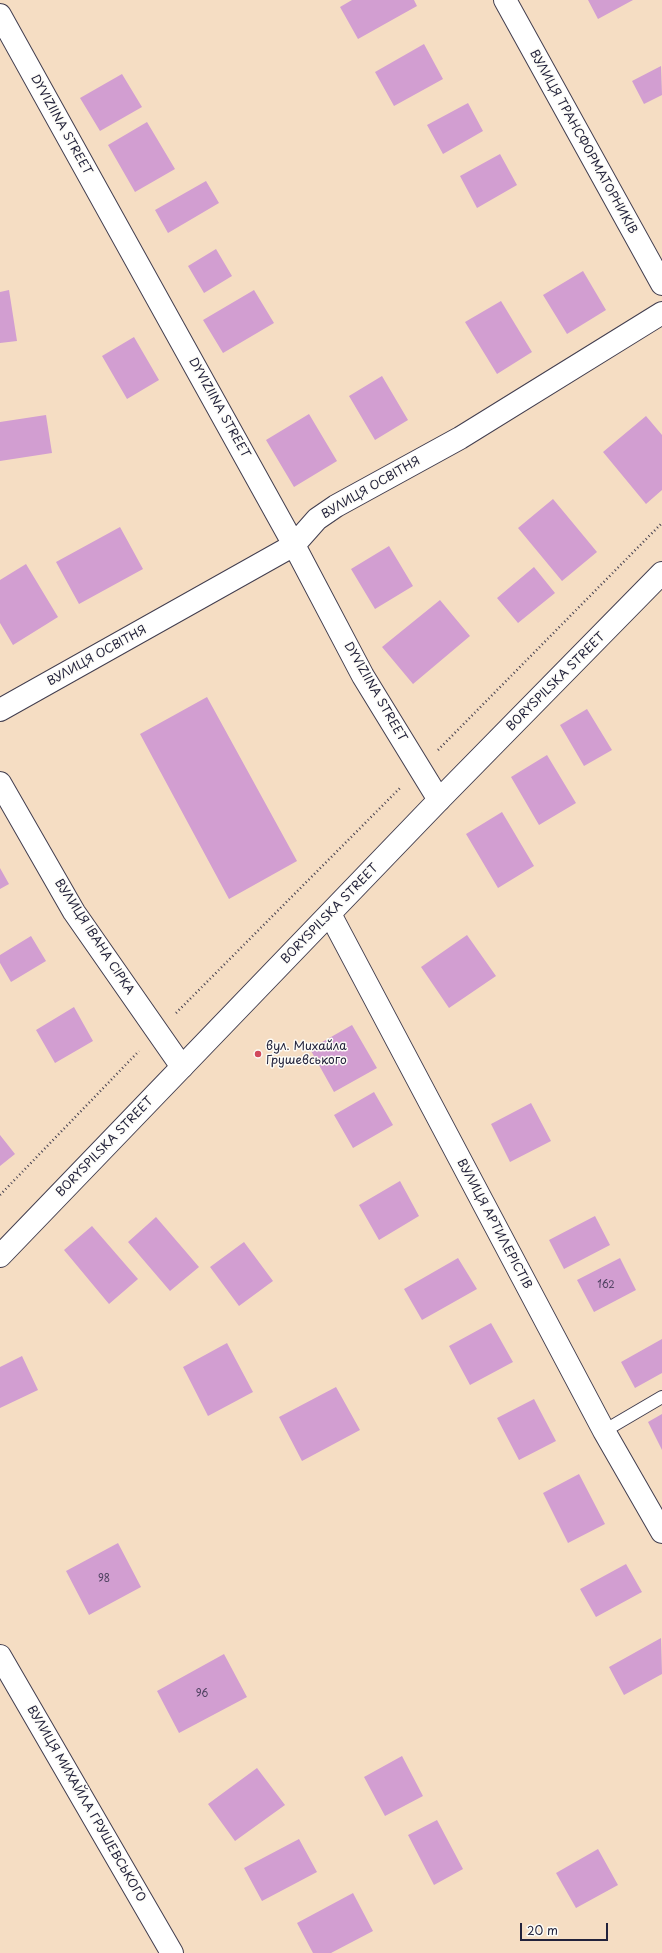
<!DOCTYPE html>
<meta charset="utf-8">
<style>
body{margin:0}
#map{position:relative;width:662px;height:1953px;overflow:hidden;background:#f5ddc3;font-family:"Playpen Sans",sans-serif}
canvas{display:block}
.scale{position:absolute;left:520px;top:1923px;width:88px;height:18px;box-sizing:border-box;border:2px solid #22223b;border-top:0;padding-left:5px;font-size:12px;line-height:14px;white-space:nowrap;color:#22223b;-webkit-text-stroke:3px #fdfcf7;paint-order:stroke}
</style>
<div id="map">
<canvas width="662" height="1953"></canvas>
<div class="scale">20 m</div>
</div>
<script>
const context = document.querySelector('canvas').getContext('2d');
context.lineJoin = 'round';
function fillPath(path, color) {
  context.fillStyle = color;
  context.fill(path, 'evenodd');
}
function trace(path, color, width, dash) {
  context.strokeStyle = color;
  context.lineWidth = width;
  context.lineCap = dash ? 'butt' : 'round';
  context.setLineDash(dash || []);
  context.stroke(path);
}
function drawText(font, color, halo, rows, align = 'center') {
  context.font = font + ' "Playpen Sans",sans-serif';
  context.lineWidth = 3;
  context.setLineDash([]);
  context.textBaseline = 'middle';
  context.strokeStyle = halo;
  context.fillStyle = color;
  for (const [text, x, y, turn = 0] of rows) {
    context.save();
    context.translate(x, y);
    context.rotate((+turn || 0) * Math.PI / 180);
    context.textAlign = isNaN(turn) ? turn : align;
    if (halo) context.strokeText(text, 0, 0);
    context.fillText(text, 0, 0);
    context.restore();
  }
}
fillPath(new Path2D(`
 M352,0H414L417,6L358,39L340,7Z
 M588,0H633L598,19Z
 M424,44L443,79L394,106L375,72Z
 M661,66L662,95L644,104L632,81Z
 M122,74L142,107L100,131L80,98Z
 M468,103L483,131L443,154L427,125Z
 M147,122L175,169L135,192L108,145Z
 M500,154L517,185L477,208L460,176Z
 M206,181L219,203L168,233L155,210Z
 M216,249L232,276L204,293L188,266Z
 M583,271L606,310L567,334L543,295Z
 M9,290L17,341L0,343V292Z
 M254,290L274,323L223,353L203,320Z
 M501,301L532,352L497,374L465,322Z
 M134,337L159,380L127,399L102,356Z
 M382,376L408,420L375,440L349,396Z
 M309,414L337,461L294,487L266,440Z
 M46,415L52,453L0,461V422Z
 M646,416L662,435V490L646,504L603,452Z
 M553,499L597,552L562,581L518,528Z
 M120,527L143,569L79,604L56,562Z
 M389,546L413,586L375,609L351,569Z
 M26,564L58,617L13,645L0,623V580Z
 M534,567L555,593L518,623L497,598Z
 M440,600L470,636L413,684L382,647Z
 M207,697L297,861L229,899L140,734Z
 M587,709L612,750L584,766L560,725Z
 M547,755L576,803L539,825L511,777Z
 M502,812L534,866L498,888L466,834Z
 M0,868L9,884L0,889Z
 M467,935L496,976L449,1008L421,967Z
 M31,936L46,961L11,982L0,963V955Z
 M74,1007L93,1041L55,1063L36,1030Z
 M352,1025L377,1068L334,1092L310,1049Z
 M374,1092L393,1125L353,1148L334,1115Z
 M531,1103L551,1141L510,1162L491,1124Z
 M0,1135L15,1154L0,1166Z
 M400,1181L419,1216L379,1240L359,1205Z
 M595,1216L610,1245L564,1269L549,1240Z
 M156,1217L199,1267L170,1291L128,1242Z
 M92,1226L138,1279L109,1304L64,1250Z
 M244,1242L273,1281L239,1306L210,1267Z
 M458,1258L477,1289L422,1320L404,1289Z
 M620,1258L636,1290L594,1312L577,1280Z
 M491,1323L513,1362L470,1385L449,1346Z
 M662,1339V1373L635,1388L621,1362Z
 M227,1343L253,1392L208,1416L183,1367Z
 M22,1356L38,1390L0,1408V1367Z
 M336,1387L360,1430L302,1461L279,1417Z
 M534,1399L556,1441L519,1460L497,1418Z
 M662,1414V1450L648,1422Z
 M579,1474L605,1524L568,1543L543,1493Z
 M118,1543L141,1587L89,1615L66,1571Z
 M626,1564L642,1592L596,1617L580,1589Z
 M661,1638L662,1674L624,1695L609,1667Z
 M224,1654L247,1697L179,1733L157,1691Z
 M402,1756L423,1796L385,1816L364,1777Z
 M257,1768L285,1805L235,1841L208,1804Z
 M437,1820L463,1869L434,1885L408,1835Z
 M299,1839L317,1872L262,1901L244,1868Z
 M598,1849L618,1885L576,1908L556,1873Z
 M353,1893L373,1931L331,1953H313L297,1923Z`), '#d29ed1');
const lane = new Path2D(`
 M604,1431L662,1397`);
const street = new Path2D(`
 M505,0L662,284
 M0,15L294,545L363,676L439,800
 M0,710L294,545L317,519L336,506L460,438L662,313
 M0,783L74,912L182,1067
 M330,914L604,1431L662,1532
 M0,1656L172,1953`);
const secondary = new Path2D(`
 M0,1256L439,800L662,573`);
trace(lane, '#423e4f', 14);
trace(street, '#423e4f', 24);
trace(secondary, '#423e4f', 24);
trace(new Path2D(`
 M438,750L662,523
 M176,1013L401,787
 M0,1195L139,1051`), '#423e4f', 2.5, [1, 3]);
trace(lane, '#fff', 12);
trace(street, '#fff', 22);
trace(secondary, '#fff', 22);
for (const [x, y, r, color] of [
 [258,1054,4,"#d1495b"]
]) {
  const dot = new Path2D();
  dot.arc(x, y, r, 0, 2 * Math.PI);
  context.fillStyle = color;
  context.fill(dot);
  trace(dot, '#fdfcf7', 1.5);
}
drawText('10px', '#4e4160', null, [
 ["162",606,1285],
 ["98",104,1579],
 ["96",202,1694]
]);
drawText('12px', '#22223b', '#fdfcf7', [
 ["DYVIZIINA STREET",61,125,61],
 ["ВУЛИЦЯ ТРАНСФОРМАТОРНИКІВ",583,142,61],
 ["DYVIZIINA STREET",219,408,61],
 ["ВУЛИЦЯ ОСВІТНЯ",371,488,-30],
 ["ВУЛИЦЯ ОСВІТНЯ",97,656,-29],
 ["BORYSPILSKA STREET",556,682,-45],
 ["DYVIZIINA STREET",375,692,60],
 ["BORYSPILSKA STREET",330,914,-46],
 ["ВУЛИЦЯ ІВАНА СІРКА",94,937,57],
 ["BORYSPILSKA STREET",105,1147,-46],
 ["ВУЛИЦЯ АРТИЛЕРІСТІВ",494,1224,62],
 ["ВУЛИЦЯ МИХАЙЛА ГРУШЕВСЬКОГО",86,1804,60]
]);
drawText('12px', '#22223b', '#fdfcf7', [
 ["вул. Михайла",266,1047],
 ["Грушевського",266,1061]
], 'left');
</script>
